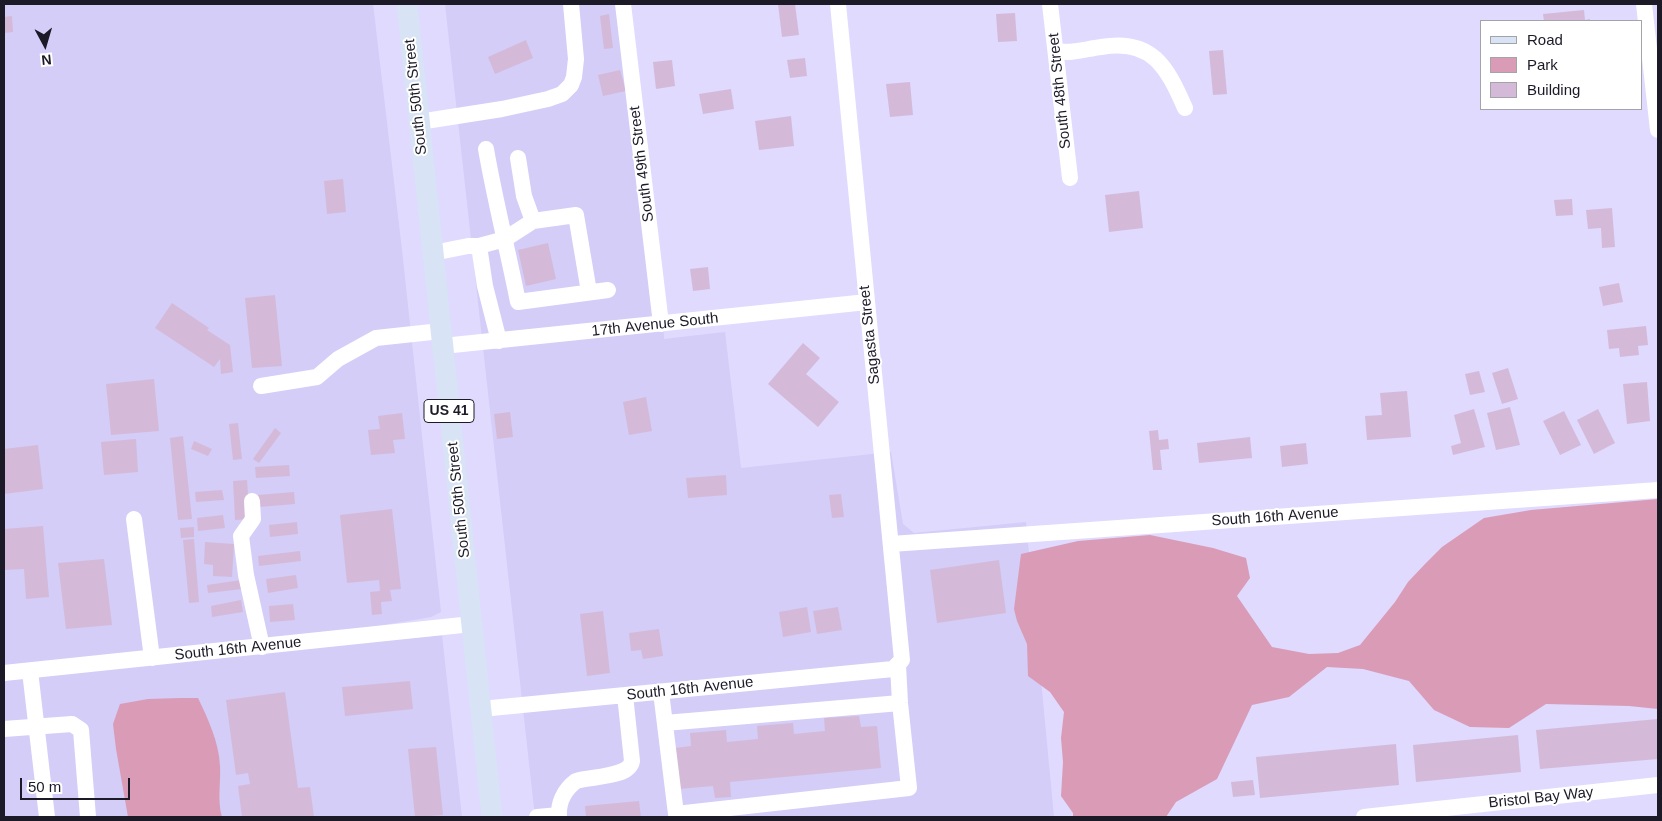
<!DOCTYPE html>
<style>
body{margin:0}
#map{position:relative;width:1662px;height:821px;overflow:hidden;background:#dfdafe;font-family:Arial,sans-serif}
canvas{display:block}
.frame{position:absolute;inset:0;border:5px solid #1c1a27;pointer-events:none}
.legend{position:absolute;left:1480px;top:20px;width:162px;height:90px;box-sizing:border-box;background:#fff;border:1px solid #a4a3a9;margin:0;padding:6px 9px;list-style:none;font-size:15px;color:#1c1a27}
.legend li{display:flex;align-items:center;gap:10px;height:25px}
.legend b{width:25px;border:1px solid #a4a3a9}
.north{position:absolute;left:20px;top:20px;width:50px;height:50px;-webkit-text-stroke:4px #fff;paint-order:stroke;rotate:174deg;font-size:14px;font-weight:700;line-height:20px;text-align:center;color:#1c1a27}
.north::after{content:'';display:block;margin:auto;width:18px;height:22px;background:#1c1a27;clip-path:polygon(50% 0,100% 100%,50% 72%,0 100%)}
.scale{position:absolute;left:20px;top:778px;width:110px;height:22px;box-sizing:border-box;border:2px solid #1c1a27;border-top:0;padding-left:6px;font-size:15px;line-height:18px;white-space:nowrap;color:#1c1a27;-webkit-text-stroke:4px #fff;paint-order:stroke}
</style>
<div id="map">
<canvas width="1662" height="821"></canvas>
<div class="frame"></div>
<ul class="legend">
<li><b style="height:6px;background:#d8e3f6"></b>Road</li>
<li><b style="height:14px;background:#da9bb6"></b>Park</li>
<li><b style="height:14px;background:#d4bad8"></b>Building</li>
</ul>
<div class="north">N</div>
<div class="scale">50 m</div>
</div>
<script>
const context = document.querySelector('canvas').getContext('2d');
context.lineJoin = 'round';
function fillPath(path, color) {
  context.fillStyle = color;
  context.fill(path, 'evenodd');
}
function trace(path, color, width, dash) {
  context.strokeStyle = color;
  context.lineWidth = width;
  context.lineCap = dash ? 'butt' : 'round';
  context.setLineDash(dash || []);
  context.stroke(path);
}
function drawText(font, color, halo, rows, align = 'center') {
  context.font = font + ' Arial,sans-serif';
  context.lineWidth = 4;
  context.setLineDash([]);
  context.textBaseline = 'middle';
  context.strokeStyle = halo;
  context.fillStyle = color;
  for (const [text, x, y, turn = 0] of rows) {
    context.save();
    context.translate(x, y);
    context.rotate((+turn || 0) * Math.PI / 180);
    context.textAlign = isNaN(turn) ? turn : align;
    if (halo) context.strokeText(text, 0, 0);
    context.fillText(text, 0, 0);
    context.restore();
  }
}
fillPath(new Path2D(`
 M4,4H373L402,250L441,612L431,617L277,643L4,671Z
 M445,4H630L663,314L664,339L725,332L741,468L891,452L903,524L914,533L1026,522L1054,817H535Z
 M442,635L462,817H4V678Z`), '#d3cdf8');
fillPath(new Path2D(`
 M1658,499V709L1629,706L1546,704L1509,728L1470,727L1434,710L1409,681L1363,669L1327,667L1289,697L1252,705L1217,779L1176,802L1166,817H1073V813L1061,796L1063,762L1061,738L1064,712L1050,692L1028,676L1027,644L1017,621L1014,609L1021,554L1078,541L1150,535L1213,548L1246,558L1250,578L1237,596L1272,647L1309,654L1338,653L1360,645L1395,602L1408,582L1425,564L1442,547L1484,518L1531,510Z
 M181,698H198C208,719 219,742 220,766C221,783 217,800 222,817H128L116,749L113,724L120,704L148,699Z`), '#da9bb6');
fillPath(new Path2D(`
 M778,4H795L799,35L782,37Z
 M1584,10L1585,20L1590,19V21H1544L1543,14Z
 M1015,13L1017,41L998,42L996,14Z
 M609,14L613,48L604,49L600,16Z
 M12,16L13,32L4,33V17Z
 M526,40L533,58L495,74L488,57Z
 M1223,50L1227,94L1213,95L1209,51Z
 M805,58L807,76L790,78L787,60Z
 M672,60L675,86L656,89L653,62Z
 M620,70L626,91L603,96L598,75Z
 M910,82L913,115L890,117L886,84Z
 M731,89L734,109L703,114L699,94Z
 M791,116L794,146L759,150L755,121Z
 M343,179L346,212L327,214L324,181Z
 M1139,191L1143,228L1109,232L1105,195Z
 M1572,199L1573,215L1556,216L1554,200Z
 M1612,208L1615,247L1602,248L1601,228L1588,229L1586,210Z
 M548,243L556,279L526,286L518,250Z
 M708,267L710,289L693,291L690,269Z
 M1619,283L1623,302L1603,306L1599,287Z
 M275,295L282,366L252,368L245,298Z
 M172,303L209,328L207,330L230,345L233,372L221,374L220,359L214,367L155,328Z
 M1646,326L1648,345L1638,346L1639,355L1620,357L1619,348L1609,349L1607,330Z
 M803,343L820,358L806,374L839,402L818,427L768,384Z
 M1508,368L1518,399L1502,404L1492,373Z
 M1479,371L1485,392L1470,395L1465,374Z
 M154,379L159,431L111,435L106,384Z
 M1647,382L1650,421L1627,424L1623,384Z
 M1407,391L1411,437L1367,440L1365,416L1382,415L1380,393Z
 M646,397L652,431L629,435L623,402Z
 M1510,407L1520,445L1496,450L1487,413Z
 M1474,409L1485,447L1453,455L1451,446L1461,443L1454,415Z
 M1598,409L1615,443L1594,454L1577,420Z
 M1564,411L1581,445L1560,455L1543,421Z
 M510,412L513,437L497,439L494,414Z
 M402,413L405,439L393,440L395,453L371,455L368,430L380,429L378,416Z
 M238,423L242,459L233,460L229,424Z
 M275,428L281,433L259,463L253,459Z
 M1158,430L1159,440L1168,439L1169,449L1160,450L1162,470H1153L1149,431Z
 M183,436L192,519L178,520L170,438Z
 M1250,437L1252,458L1199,463L1197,443Z
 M136,439L138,472L104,475L101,442Z
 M194,441L212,449L208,456L191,449Z
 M1306,443L1308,464L1282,467L1280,446Z
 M38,445L43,489L4,494V449Z
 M289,465L290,476L256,478L255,467Z
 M726,475L727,495L688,498L686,478Z
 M247,480L250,519L235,520L233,481Z
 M222,490L224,500L196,502L195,492Z
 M294,492L295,504L259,507L258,495Z
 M841,494L844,517L832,518L829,495Z
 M392,509L401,589L390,590L392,601L381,602L382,614L372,615L370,592L380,591L379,580L347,583L340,515Z
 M223,515L225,528L198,531L197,518Z
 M297,522L298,534L270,537L269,525Z
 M43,526L49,597L26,599L24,569L4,570V529Z
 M194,527V537L181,538L180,528Z
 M194,539L199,602L189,603L183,540Z
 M205,542L234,544L232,577L213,576V565L204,564Z
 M300,551L301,561L259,566L258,556Z
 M104,559L112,625L66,629L58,563Z
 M999,560L1006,613L937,623L930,570Z
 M296,575L298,588L268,593L266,579Z
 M241,580L242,589L208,593L207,585Z
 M241,600L243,612L212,617L211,606Z
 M293,604L295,620L270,622L269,606Z
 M807,607L811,632L783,637L779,612Z
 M838,607L842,630L817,634L813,611Z
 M603,611L610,673L587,676L580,614Z
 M659,629L663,656L643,659L641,650L631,651L629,633Z
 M410,681L413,709L345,716L342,687Z
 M285,692L298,788L310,787L314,817H242L238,786L250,784L248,773L236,775L226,700Z
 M859,716L861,727L877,726L881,768L730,782L731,797L715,798L713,786L678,789L675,748L691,746L690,733L726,730L727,742L758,739L757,726L793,723L794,734L825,731L824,718Z
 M1658,719V759L1540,769L1536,730Z
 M1518,735L1521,772L1416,782L1413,745Z
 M1396,744L1399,785L1260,798L1256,757Z
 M436,747L443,815L415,817L408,749Z
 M1253,780L1255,795L1233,797L1231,782Z
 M639,801L641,817H586L585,806Z`), '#d4bad8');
trace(new Path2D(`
 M623,4L661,324
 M1050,4L1070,178
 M1644,4L1658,130
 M1056,51C1072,54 1085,49 1101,47C1152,38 1167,67 1185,108
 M419,122L502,109L548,99L562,94L571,85L574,77L576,59L571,4
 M486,149C495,201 508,251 518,302L608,290
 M518,158L524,196L533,221
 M479,246L505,239L533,221L576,215L589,292
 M433,253L468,246H479L485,286L499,341
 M443,346L867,302
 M261,386L317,377L338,359L376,338L441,331
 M252,501L253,519L241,536L246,575L262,647
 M134,519L152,658
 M891,544L1658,490
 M30,671L47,817
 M4,673L472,624
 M661,692L676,814L909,788L900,703L898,665
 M481,709L893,669L902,660L838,4
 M665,723L900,703
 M4,729L72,724L81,730L88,817
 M537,817L559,815
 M559,817C558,803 564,790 576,781C591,776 629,778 632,761L625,695
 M1364,817L1658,785`), '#fff', 16);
trace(new Path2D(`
 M407,4L492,817`), '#d8e3f6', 21);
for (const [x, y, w] of [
 [449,411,50]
]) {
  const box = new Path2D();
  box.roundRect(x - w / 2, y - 11.5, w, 23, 4);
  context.fillStyle = '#fff';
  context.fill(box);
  trace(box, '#1c1a27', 1);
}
drawText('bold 14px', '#1c1a27', null, [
 ["US 41",449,411]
]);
drawText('15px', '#1c1a27', '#fff', [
 ["South 48th Street",1060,91,-96],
 ["South 50th Street",416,97,-96],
 ["South 49th Street",642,164,-97],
 ["17th Avenue South",655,325,-6],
 ["Sagasta Street",870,335,-96],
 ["South 50th Street",459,500,-96],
 ["South 16th Avenue",1275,517,-4],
 ["South 16th Avenue",238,649,-6],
 ["South 16th Avenue",690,689,-6],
 ["Bristol Bay Way",1541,798,-6]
]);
</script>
